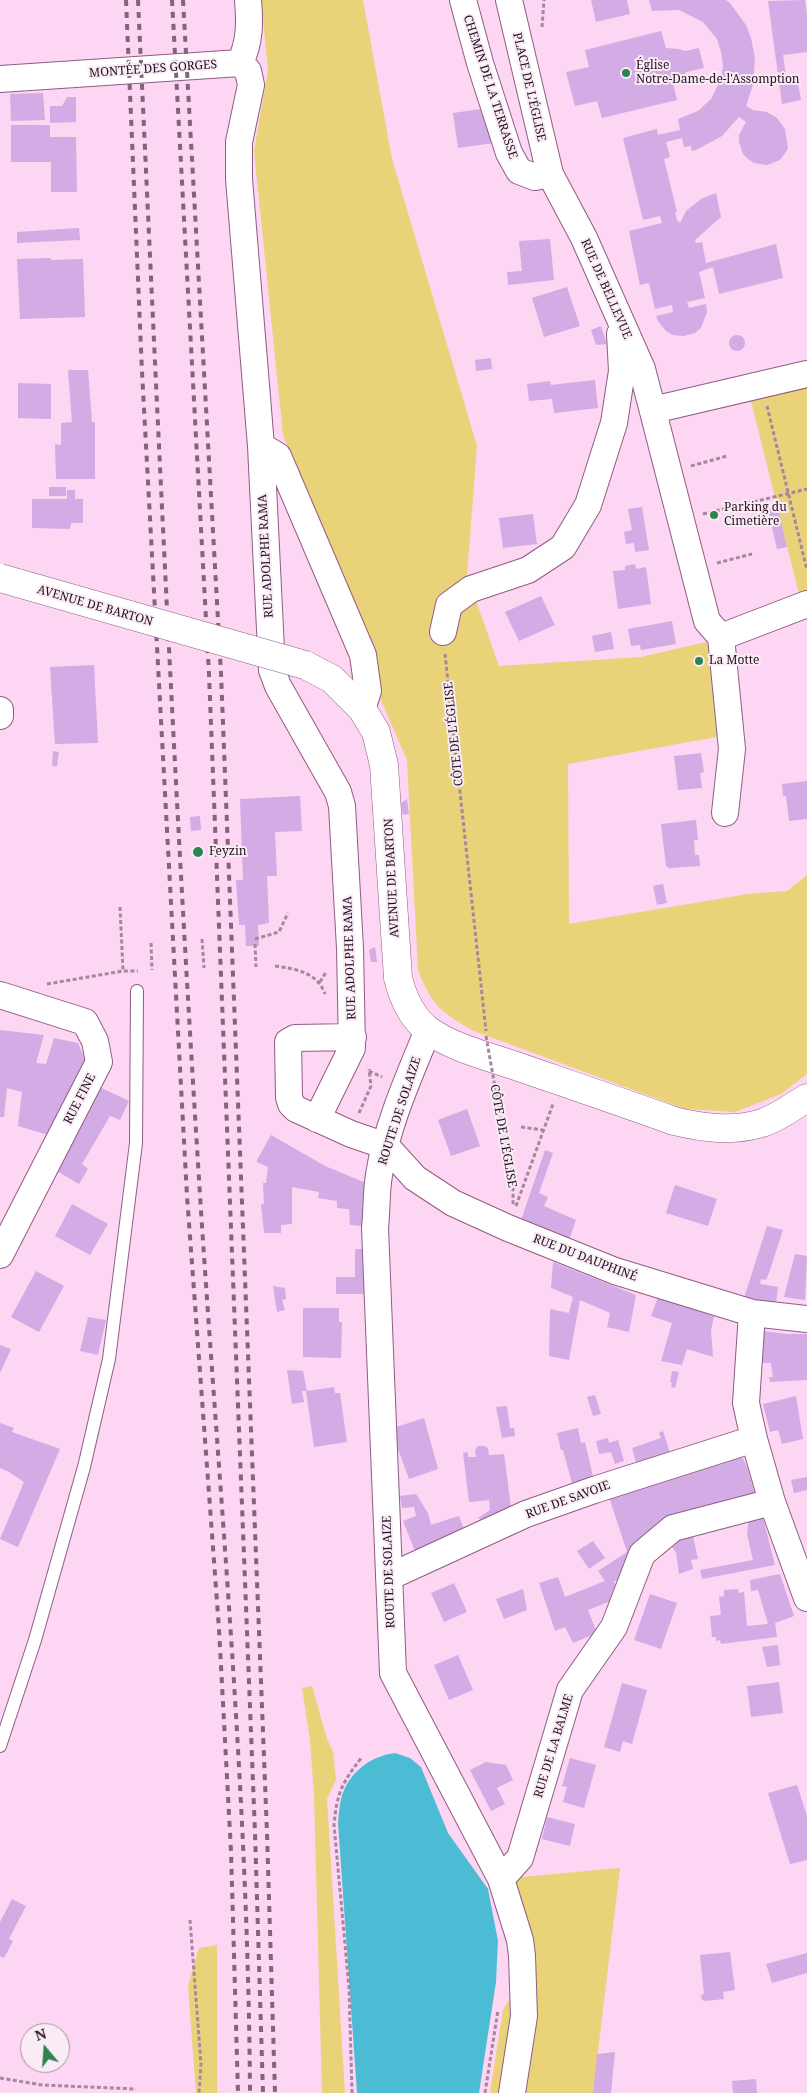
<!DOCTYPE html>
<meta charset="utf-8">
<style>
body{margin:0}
#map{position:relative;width:807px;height:2093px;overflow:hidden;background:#fcd6f2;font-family:"Noto Serif",serif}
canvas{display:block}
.north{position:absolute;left:20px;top:2023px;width:50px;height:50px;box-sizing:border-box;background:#f9ecf5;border:1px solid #a494a0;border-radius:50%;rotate:342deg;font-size:14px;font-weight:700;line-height:20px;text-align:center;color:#250f20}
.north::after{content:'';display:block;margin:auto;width:18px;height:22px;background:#308253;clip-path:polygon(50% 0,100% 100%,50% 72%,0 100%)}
</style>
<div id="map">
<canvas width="807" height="2093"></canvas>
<div class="north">N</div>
</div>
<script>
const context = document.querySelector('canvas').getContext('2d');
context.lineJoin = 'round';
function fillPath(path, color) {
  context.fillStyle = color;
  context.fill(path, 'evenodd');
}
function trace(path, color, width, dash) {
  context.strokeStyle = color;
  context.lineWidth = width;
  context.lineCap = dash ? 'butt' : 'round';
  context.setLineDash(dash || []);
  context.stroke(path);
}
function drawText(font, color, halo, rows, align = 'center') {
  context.font = font + ' "Noto Serif",serif';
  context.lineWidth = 4;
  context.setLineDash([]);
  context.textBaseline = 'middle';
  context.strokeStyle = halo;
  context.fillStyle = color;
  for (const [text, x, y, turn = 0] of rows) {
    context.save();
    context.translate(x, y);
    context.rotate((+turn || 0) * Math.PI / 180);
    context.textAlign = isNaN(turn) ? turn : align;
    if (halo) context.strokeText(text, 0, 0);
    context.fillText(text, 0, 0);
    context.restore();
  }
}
fillPath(new Path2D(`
 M261,0H363L392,159L477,446L467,575L499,666L641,657L706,642L721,666L727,735L568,764L569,924L748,894L787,891L807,875V1074L781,1094L735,1112L685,1109L474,1031C441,1012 432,1006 418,970L407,760L380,698L374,653L283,435L254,151L268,70Z
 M807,380V597L800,598L749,393Z
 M312,1686L327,1739L333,1752L336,1780L327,1799L345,2093H322L314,1795L310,1740L302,1688Z
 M620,1868L593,2093H490L503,2010L535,1955L510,1878Z
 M217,1945V2093H196L188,1986L199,1948Z`), '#ead279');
fillPath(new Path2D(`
 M395,1753L410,1758L421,1767L448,1833L488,1889L498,1941L496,1982L479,2093H357L338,1823C339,1815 339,1807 341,1799C348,1773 370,1756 395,1753Z`), '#4cbcd5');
fillPath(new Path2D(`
 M591,0H627L630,14L596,22Z
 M649,0H726L730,3L746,25L751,38L755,58L753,85L746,106L753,110L767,112L777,118L785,129L788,149L780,160L767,165L754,163L748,159L743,154L739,142V135L746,122L739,117L722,136L698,149L692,151L691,146L684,147L682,138L666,142L670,157L664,159L677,212L675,213L677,220L680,223L686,211L701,199L716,193L721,217L695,240L696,243L702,242L706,263L776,244L783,278L719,294L713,267L699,272L705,298L687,302L689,308L706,304L707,312L701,328L695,333L683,336L673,335L666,331L658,321L656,316L673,312L672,305L655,309L649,283L640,285L629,231L662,223L660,216L643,220L623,138L657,129L658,135L680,130L678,119L698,111L711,99L721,79L723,65L721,52L717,39L703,22L679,10L652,11Z
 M805,0L807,15V52L783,55L786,76L796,74L801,100L782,104L768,1Z
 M661,31L666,48L679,49L685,51L699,48L704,68L686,72L682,78L673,83L677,100L602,118L597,101L575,106L566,72L589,67L585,50Z
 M43,93L45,120L11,121L10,94Z
 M67,97H76V122L50,123V106H62Z
 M488,108L494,143L458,148L453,113Z
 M11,125H50V137H76L77,192H51V162H11Z
 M79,228L80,240L17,243V232Z
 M550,239L554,280L508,285L507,272L522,271L519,241Z
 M51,258V260L83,259L85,317L20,319L17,259Z
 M567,287L580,326L544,337L532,298Z
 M601,326L607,344L596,345L591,330Z
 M729 343a8 8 0 1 1 16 0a8 8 0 1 1-16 0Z
 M491,358L492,369L476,371L475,360Z
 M68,370H88L92,422H95V479H56L55,444L61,445V423L72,422Z
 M595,380L598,408L554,413L552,399L529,401L527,384L550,381L551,385Z
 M18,383L51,384V419L18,418Z
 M49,487H66V496H49Z
 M67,490H75V499H83V523H71L70,529L32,528V499H67Z
 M642,507L649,550L635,552L634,543L626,544L624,532L632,530L628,509Z
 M778,507L787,547L777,549L768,510Z
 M533,514L537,544L503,548L499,518Z
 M635,564L636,569L646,567L651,604L618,609L613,571L625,570V566Z
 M541,596L555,625L519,641L505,612Z
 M672,621L676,644L641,650L640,645L631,646L628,629Z
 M611,632L614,649L595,652L592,636Z
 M94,665L98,743L55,744L50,667Z
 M53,751L59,752L57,766H52Z
 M701,753L704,772L700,773L702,788L678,790L674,756Z
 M807,781V819L789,821L786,796H783L782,784Z
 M300,796L302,831L275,832L277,876H267L269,923L258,925L259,946H246L245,925H239L236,880H243L240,799Z
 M407,799L409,814L403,815L401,803Z
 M200,816L201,830L191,831L190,817Z
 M696,820L698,840H694L695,855H699L700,866L669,868L666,866L661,824Z
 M663,884L667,903L657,905L653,886Z
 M375,947L377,962H371L369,950Z
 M0,1030L44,1035L36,1063L46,1064L54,1038L78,1043L86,1062L51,1136L18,1126L22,1092L7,1088L4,1117H0Z
 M95,1085L129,1101L120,1120L110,1116L82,1164L88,1169L79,1184L55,1170Z
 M467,1109L480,1146L451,1156L438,1120Z
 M271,1135L325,1166L366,1183V1222L362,1226L350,1225L349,1209L337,1208V1201L318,1198L319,1192L292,1187V1224L281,1225V1233H264L261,1204H264L263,1183H266L268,1167L257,1162V1160Z
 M545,1150L553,1153L539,1193L548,1197L544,1206L576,1220L569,1240L521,1220Z
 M675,1185L717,1199L708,1226L666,1213Z
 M72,1204L108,1224L90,1255L55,1236Z
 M767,1226L783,1230L769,1273L766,1280L761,1279L760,1284L778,1287L776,1304L744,1298Z
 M355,1249H367L368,1294H336V1277H355Z
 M795,1254L807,1256L805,1300L784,1297Z
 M553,1262L636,1295L629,1332L607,1327L610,1313L580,1300L569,1360L549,1356L550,1309L569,1313L573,1297L551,1288Z
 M36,1271L64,1286L39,1332L11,1317Z
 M273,1286L285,1288L286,1299L282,1300L285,1310L277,1312Z
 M658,1297L714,1316L711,1330L713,1357L687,1349L682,1365L661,1361L672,1323L651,1316Z
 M303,1308H339V1322H342L341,1358L303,1357Z
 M88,1317L106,1320L98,1355L80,1351Z
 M763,1331L787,1334H807V1380L770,1382L769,1377H773L771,1363H762Z
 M0,1345L11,1349L0,1373Z
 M287,1370L303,1371L307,1391L334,1387L335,1393H340L347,1442L314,1447L306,1391H302L304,1402L292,1404Z
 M672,1371L679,1372L675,1388L671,1387L672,1383L670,1382Z
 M595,1395L601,1414L593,1416L587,1397Z
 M796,1396L803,1439L782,1444L778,1430L770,1432L763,1404Z
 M507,1406L510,1428H514L515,1436L502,1438L496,1407Z
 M424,1418L438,1469L409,1479L393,1435V1428Z
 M0,1423L14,1428L12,1432L60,1449L18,1547L0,1539L24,1482L9,1472L0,1468Z
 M578,1428L581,1443L585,1442L594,1481L573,1487L563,1450H561L557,1433Z
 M663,1431L671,1456L637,1466L632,1448L661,1438L659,1433Z
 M608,1438L609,1443L618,1440L624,1461L615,1464L611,1452L599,1454L596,1441Z
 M478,1446H485L488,1449L489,1455L504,1454L511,1507L490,1525L478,1518L490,1510L489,1500L469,1502L463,1453L468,1452V1457H476L475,1450Z
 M741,1454L747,1467L756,1498L649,1533L626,1559L629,1563L626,1574L614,1582L621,1597L588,1610L597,1633L573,1643L565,1627L555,1631L539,1583L558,1577L565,1597L605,1581L598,1571L627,1552L609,1497Z
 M807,1477V1490L794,1493L791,1480Z
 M416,1494L428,1513L431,1525L459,1516L465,1532L417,1556L403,1521L416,1516L414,1507L402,1508L400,1496Z
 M762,1514L775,1565L702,1579L700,1570L753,1560L747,1534L749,1517Z
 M692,1531L698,1559L691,1560L693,1569L679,1574L676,1552L667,1541Z
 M593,1541L605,1558L589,1569L577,1551Z
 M780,1574L794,1616L775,1623L777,1637L721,1644L720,1640L716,1641V1637H712L710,1616L721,1615L719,1597L724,1596V1590L738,1589L739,1593L744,1592L747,1626L768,1624L758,1590L751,1591L750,1580Z
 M454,1583L467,1612L444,1622L431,1593Z
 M523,1589L527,1610L504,1619L496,1599Z
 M650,1594L677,1603L661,1649L634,1640Z
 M778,1645L780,1665L767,1667L762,1647Z
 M458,1655L473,1690L449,1700L434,1665Z
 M779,1682L783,1713L751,1717L747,1686Z
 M622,1683L647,1690L632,1744L623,1741L620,1752L604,1747Z
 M570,1758L596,1765L584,1808L563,1802L567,1787L562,1786Z
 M486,1762L506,1765L513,1780L497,1788L505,1804L491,1811L470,1770Z
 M797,1785L807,1816V1860L790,1864L768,1793Z
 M547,1817L575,1824L570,1846L542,1839Z
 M12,1899L26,1906L9,1939L13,1941L4,1958L0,1956V1922Z
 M730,1952L735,1990L723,1992L724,1999L706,2001L702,2000L701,1995L704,1994L700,1955Z
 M807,1953V1973L772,1983L766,1964Z
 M615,2052L611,2093H593L597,2054Z
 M756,2079L757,2093H733L732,2081Z`), '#d3abe5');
const lane = new Path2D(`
 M0,1746L35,1640L84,1467L109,1359L136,1143L137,991`);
const street = new Path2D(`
 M463,0L480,63L509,153L519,171L535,177L550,174
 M509,0L550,174L584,238L642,369L707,621L721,637L732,749L725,813
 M240,63L248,71L251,85L239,142V179L261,446L272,670L278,686L338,792L342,806L350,948L352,1048L317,1119
 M240,63C250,42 250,23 248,0
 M0,79L240,63
 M653,410L807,374
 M261,446L278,456L363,655L368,691L362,709
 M443,632L449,605L471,589L528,570L563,547L588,505L614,423L622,371L620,334
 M721,637L807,604
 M0,710V716
 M0,995L85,1022L95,1041L99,1062L0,1255
 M428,1030C410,1074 386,1127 379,1175C376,1192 377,1210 375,1228L393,1673L501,1879L520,1940L522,1956L524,2016L512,2093
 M353,1037L295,1038L288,1042L289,1097L291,1104L296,1109L351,1134L386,1146L415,1178L453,1203L508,1228L615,1271L752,1313L807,1319
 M752,1313L746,1403L754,1439L772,1502L807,1598
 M389,1577L526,1514L594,1490L754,1439
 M501,1879L520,1858L570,1690L614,1627L642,1554L673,1528L772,1502`);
const secondary = new Path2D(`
 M305,665L332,679L362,709L376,732L384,765L398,978C403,998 411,1017 428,1030C453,1048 487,1056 516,1066C568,1084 621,1102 674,1121C703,1128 733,1132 762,1123C778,1118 793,1106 807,1098`);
trace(lane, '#915b85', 14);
trace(street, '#915b85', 28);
trace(secondary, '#915b85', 29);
trace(new Path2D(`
 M542,27L544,0
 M767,406L807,570
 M691,466L727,456
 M703,514L807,489
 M717,563L752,554
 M445,654L486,1031
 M120,907L123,971
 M202,939L204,968
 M255,939L279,932L288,913
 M151,943L152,970
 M255,944L256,967
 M275,966C296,969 317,972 325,994
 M320,982L326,972
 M47,984L123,971H138
 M369,1071L382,1077
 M498,1104L513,1186V1205
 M359,1113L371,1086L369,1069
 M521,1127L543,1130
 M516,1206L553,1104
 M190,1920L201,2064L199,2093
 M0,2078L42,2085L136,2089
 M352,2093L349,1988L334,1825C337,1792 342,1783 362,1757
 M485,2093L498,2010`), '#a6879e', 3, [4, 2.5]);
trace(lane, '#fff', 12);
trace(street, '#fff', 26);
trace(secondary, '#fff', 28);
trace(new Path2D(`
 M126,0L142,372L187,1196L219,1629L231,1851L238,2093
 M138,0C156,382 173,765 197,1147C216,1462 248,1777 250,2093
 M172,0L209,674L255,1833L263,2093
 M183,0L221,673L267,1833L275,2093`), '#82657a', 4, [6, 6]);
const secondaryBridge = new Path2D(`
 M0,578L305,665`);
trace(secondaryBridge, '#915b85', 29, []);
trace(new Path2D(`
 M486,1036L498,1104`), '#a6879e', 3, [4, 2.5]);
trace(secondaryBridge, '#fff', 28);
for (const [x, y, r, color] of [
 [626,73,5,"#308253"],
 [714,515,5,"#308253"],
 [699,661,5,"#308253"],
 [198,852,6,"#308253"]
]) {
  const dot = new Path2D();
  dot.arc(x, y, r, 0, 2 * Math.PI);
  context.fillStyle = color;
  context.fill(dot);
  trace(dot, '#f9ecf5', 2);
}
drawText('12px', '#250f20', '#f9ecf5', [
 ["Église",636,66],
 ["Notre-Dame-de-l'Assomption",636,80],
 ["Parking du",724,508],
 ["Cimetière",724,522],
 ["La Motte",709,661],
 ["Feyzin",209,852]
], 'left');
drawText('12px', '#250f20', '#f9ecf5', [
 ["MONTÉE DES GORGES",153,69,-4],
 ["CHEMIN DE LA TERRASSE",490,87,72],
 ["PLACE DE L'ÉGLISE",529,87,77],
 ["RUE DE BELLEVUE",606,289,66],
 ["RUE ADOLPHE RAMA",266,556,-93],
 ["AVENUE DE BARTON",95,606,16],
 ["CÔTE DE L'ÉGLISE",454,734,-96],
 ["AVENUE DE BARTON",392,878,-93],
 ["RUE ADOLPHE RAMA",350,958,-92],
 ["RUE FINE",80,1099,-63],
 ["ROUTE DE SOLAIZE",400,1111,-72],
 ["CÔTE DE L'ÉGLISE",503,1136,80],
 ["RUE DU DAUPHINÉ",585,1258,21],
 ["RUE DE SAVOIE",568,1500,-20],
 ["ROUTE DE SOLAIZE",389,1572,-92],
 ["RUE DE LA BALME",554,1746,-73]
]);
</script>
